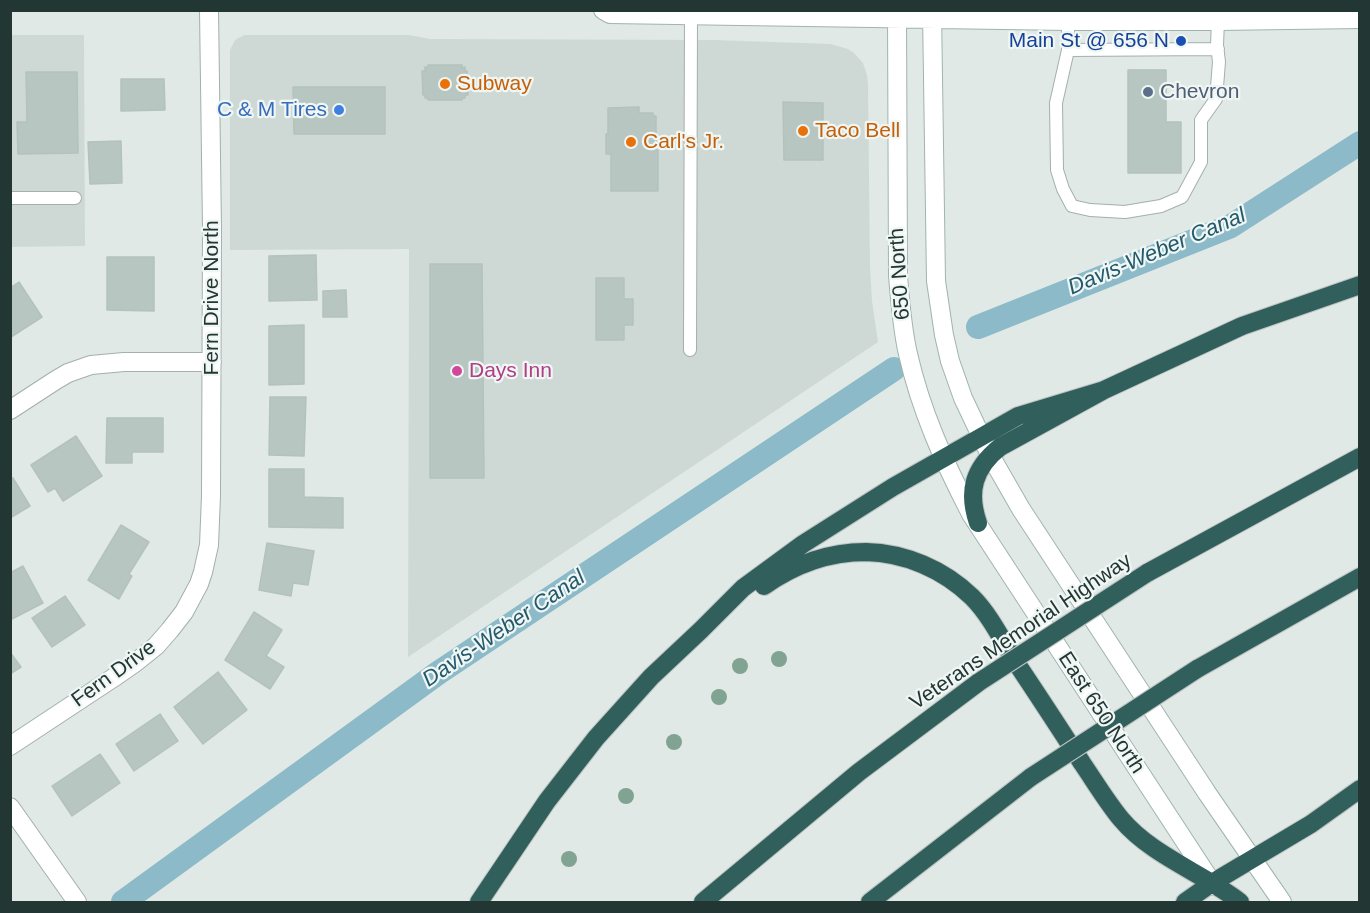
<!DOCTYPE html>
<style>
body{margin:0}
#map{position:relative;width:1370px;height:913px;overflow:hidden;background:#e0e9e6;font-family:Helvetica,sans-serif}
canvas{display:block}
.frame{position:absolute;inset:0;border:12px solid #223734;pointer-events:none}
</style>
<div id="map">
<canvas width="1370" height="913"></canvas>
<div class="frame"></div>
</div>
<script>
const context = document.querySelector('canvas').getContext('2d');
context.lineJoin = 'round';
function fillPath(path, color) {
  context.fillStyle = color;
  context.fill(path, 'evenodd');
}
function trace(path, color, width, dash) {
  context.strokeStyle = color;
  context.lineWidth = width;
  context.lineCap = dash ? 'butt' : 'round';
  context.setLineDash(dash || []);
  context.stroke(path);
}
function drawText(font, color, halo, rows, align = 'center') {
  context.font = font + ' Helvetica,sans-serif';
  context.lineWidth = 4.5;
  context.setLineDash([]);
  context.textBaseline = 'middle';
  context.strokeStyle = halo;
  context.fillStyle = color;
  for (const [text, x, y, turn = 0] of rows) {
    context.save();
    context.translate(x, y);
    context.rotate((+turn || 0) * Math.PI / 180);
    context.textAlign = isNaN(turn) ? turn : align;
    if (halo) context.strokeText(text, 0, 0);
    context.fillText(text, 0, 0);
    context.restore();
  }
}
fillPath(new Path2D(`
 M10,35H84L85,246L11,247Z
 M244,35H409L430,39L715,40L831,44L848,49L854,53L863,63L867,75L868,84L870,266L872,301L878,342L408,657L409,249L230,250V50L235,40Z`), '#ced9d5');
trace(new Path2D(`
 M978,327L1231,226L1360,143
 M123,902L438,673L894,369`), '#8cbac9', 24);
const building = new Path2D(`
 M428,65H462V68L465,67V71H467L468,95H465V98H462V100H428V98H425V95H423L422,71H425V67H428Z
 M1128,70H1166V122H1181V173H1128Z
 M26,72H77L78,153L18,154L17,122H27Z
 M121,79H164L165,110L121,111Z
 M293,87H385V134H294Z
 M783,102L823,103V160H784Z
 M639,107V113H653V116H656V150H658V191H611V154H606V134H608V108Z
 M121,141L122,183L90,184L88,142Z
 M316,255L317,300L269,301V256Z
 M107,257H154V311L107,310Z
 M430,264H482L484,478H430Z
 M596,278H624V299H633V325H624V340H596Z
 M19,282L42,317L11,337L10,288Z
 M346,290L347,317H323V291Z
 M304,325V384L269,385V326Z
 M270,397H306L304,456L269,455Z
 M107,418H163V452H132V463H106Z
 M76,436L102,476L63,501L55,488L48,492L31,465Z
 M269,469H304V497L343,498V528L269,527Z
 M13,478L30,506L10,518V479Z
 M121,525L149,542L129,574L132,576L119,599L88,580Z
 M267,543L314,551L308,585L293,583L291,596L259,590Z
 M23,566L43,603L10,620V573Z
 M65,596L85,625L52,647L32,618Z
 M254,612L282,630L266,656L284,667L270,689L225,660Z
 M10,652L21,667L10,674Z
 M218,672L247,710L203,744L174,707Z
 M160,714L178,741L134,771L116,744Z
 M100,754L120,783L72,816L52,786Z`);
fillPath(building, '#b8c6c2');
trace(building, '#b3c2bd', 1.5);
const lane = new Path2D(`
 M1068,21V50L1056,103L1057,170L1063,189L1072,206L1090,210L1125,212L1161,206L1182,197L1201,162V120L1216,99L1219,62L1217,45L1218,21
 M1068,50L1218,49
 M10,198H75
 M690,350L691,14`);
const street = new Path2D(`
 M10,410L56,380L68,373L91,365L124,362H212
 M10,746L113,678L136,662L156,646L170,630L184,612L199,584L203,572L209,545L211,496L212,229L209,10
 M10,807L77,902`);
const secondary = new Path2D(`
 M603,10L610,14L1068,21H1218L1360,19
 M897,10L898,275C900,301 902,328 908,354C921,411 944,462 971,514L1214,886
 M932,10L936,281L944,335L950,361L963,398L990,455L1021,509L1207,793L1282,902`);
const highway = new Path2D(`
 M978,523C967,491 974,468 1000,447L1104,390L1242,326L1360,285
 M1147,573L1360,457
 M764,586C795,564 827,552 866,552C905,553 943,569 972,597C990,615 1002,640 1015,661C1038,695 1060,729 1082,763C1095,782 1107,802 1121,819C1152,856 1203,873 1240,902
 M1197,669L1360,577
 M479,902L547,801L596,738L651,677L701,630L743,588L803,544L893,487L1018,416L1104,390
 M703,902L859,772L979,682
 M870,902L1031,777
 M1185,902L1212,883L1311,824L1360,789`);
trace(lane, '#a3b0ad', 14);
trace(street, '#a3b0ad', 20);
trace(secondary, '#a0b4ae', 20);
trace(highway, '#bdc3c2', 20);
trace(lane, '#fff', 12);
trace(street, '#fff', 18);
trace(secondary, '#fff', 18);
trace(highway, '#31605c', 18);
const highwayBridge = new Path2D(`
 M979,682L1147,573
 M1031,777L1197,669`);
trace(highwayBridge, '#bdc3c2', 20, []);
trace(highwayBridge, '#31605c', 18);
context.fillStyle = '#80a392';
for (const [x, y] of [
 [779,659],
 [740,666],
 [719,697],
 [674,742],
 [626,796],
 [569,859]
]) {
  context.beginPath();
  context.arc(x, y, 8, 0, 2 * Math.PI);
  context.fill();
}
for (const [x, y, r, color] of [
 [1181,41,6,"#1a4fb4"],
 [445,84,6,"#e8710a"],
 [1148,92,6,"#5c6f8a"],
 [339,110,6,"#3f7fe0"],
 [803,131,6,"#e8710a"],
 [631,142,6,"#e8710a"],
 [457,371,6,"#d1479c"]
]) {
  const dot = new Path2D();
  dot.arc(x, y, r, 0, 2 * Math.PI);
  context.fillStyle = color;
  context.fill(dot);
  trace(dot, '#eff6f3', 2);
}
drawText('21px', '#164399', '#eff6f3', [
 ["Main St @ 656 N",1169,41]
], 'right');
drawText('21px', '#c56008', '#eff6f3', [
 ["Subway",457,84],
 ["Taco Bell",815,131],
 ["Carl's Jr.",643,142]
], 'left');
drawText('21px', '#4e5e75', '#eff6f3', [
 ["Chevron",1160,92]
], 'left');
drawText('21px', '#366cbe', '#eff6f3', [
 ["C & M Tires",327,110]
], 'right');
drawText('21px', '#223734', '#eff6f3', [
 ["650 North",900,274,-94],
 ["Fern Drive North",212,298,-90],
 ["Veterans Memorial Highway",1021,632,-34],
 ["Fern Drive",114,674,-36],
 ["East 650 North",1101,713,57]
]);
drawText('21px', '#b23c85', '#eff6f3', [
 ["Days Inn",469,371]
], 'left');
drawText('italic 22px', '#23596d', '#eff6f3', [
 ["Davis-Weber Canal",1157,252,-23],
 ["Davis-Weber Canal",504,629,-34]
]);
</script>
